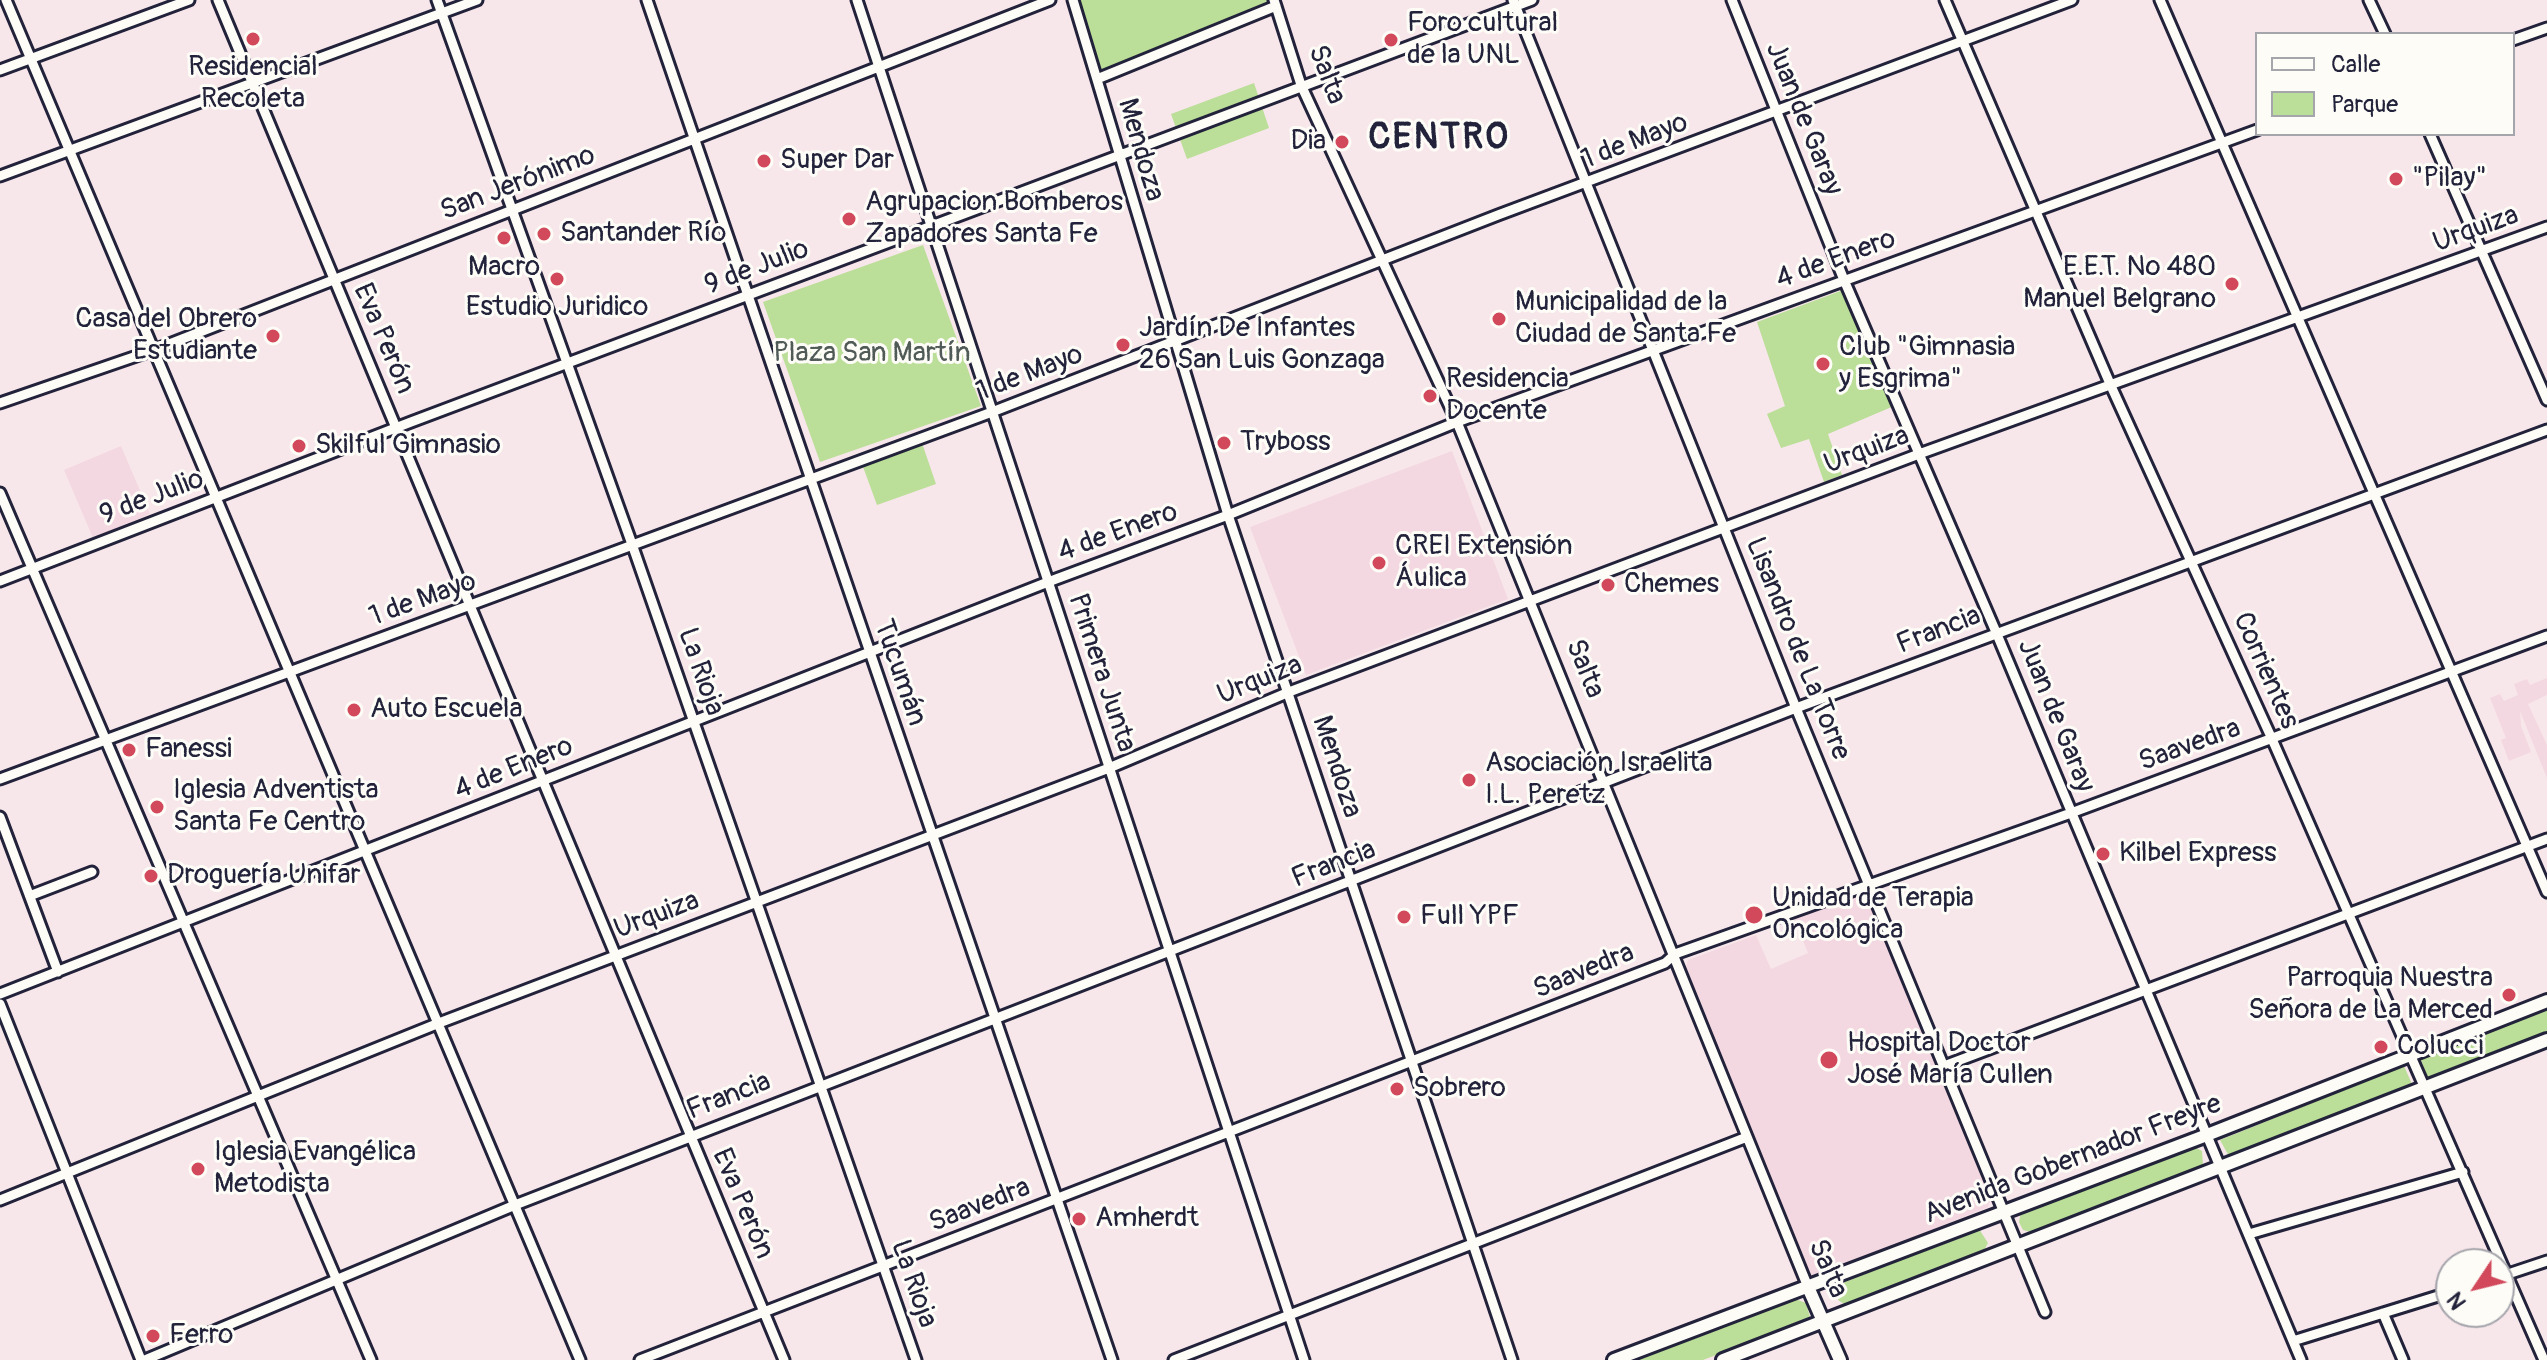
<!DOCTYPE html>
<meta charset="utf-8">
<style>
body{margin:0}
#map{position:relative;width:2547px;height:1360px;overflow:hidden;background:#f8e7ea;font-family:Pangolin,sans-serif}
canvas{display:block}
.legend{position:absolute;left:2255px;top:32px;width:260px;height:104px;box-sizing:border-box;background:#fdfcf7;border:2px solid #a5a5ac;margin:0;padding:10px 14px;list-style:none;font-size:24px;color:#22223b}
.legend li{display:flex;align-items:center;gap:16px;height:40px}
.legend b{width:40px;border:2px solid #a5a5ac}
.north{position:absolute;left:2435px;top:1248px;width:80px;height:80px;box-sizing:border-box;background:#fdfcf7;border:2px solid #a5a5ac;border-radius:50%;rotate:235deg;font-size:22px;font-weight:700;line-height:32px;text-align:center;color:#22223b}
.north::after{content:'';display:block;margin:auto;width:28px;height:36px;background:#d1495b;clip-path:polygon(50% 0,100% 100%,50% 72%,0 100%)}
</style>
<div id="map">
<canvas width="2547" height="1360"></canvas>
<ul class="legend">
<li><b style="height:10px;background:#fdfcf7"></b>Calle</li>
<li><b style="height:22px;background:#bbde98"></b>Parque</li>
</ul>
<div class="north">N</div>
</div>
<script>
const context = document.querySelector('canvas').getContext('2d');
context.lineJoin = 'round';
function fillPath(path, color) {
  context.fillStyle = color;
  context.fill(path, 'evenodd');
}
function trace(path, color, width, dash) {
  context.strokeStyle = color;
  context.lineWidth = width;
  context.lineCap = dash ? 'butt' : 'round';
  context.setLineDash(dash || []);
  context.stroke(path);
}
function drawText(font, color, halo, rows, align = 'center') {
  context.font = font + ' Pangolin,sans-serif';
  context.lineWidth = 6;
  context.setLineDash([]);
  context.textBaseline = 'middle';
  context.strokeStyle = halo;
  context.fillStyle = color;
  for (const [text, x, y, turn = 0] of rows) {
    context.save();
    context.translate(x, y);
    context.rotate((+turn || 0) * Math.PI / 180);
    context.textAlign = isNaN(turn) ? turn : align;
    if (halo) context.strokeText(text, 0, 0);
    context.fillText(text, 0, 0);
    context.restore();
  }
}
fillPath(new Path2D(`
 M121,446L150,514L93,538L64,470Z
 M1452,451L1508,599L1306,675L1250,527Z
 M2547,678V695L2528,704L2547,745V778L2520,711L2521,726L2531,752L2509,761L2501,740L2506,738L2490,698L2500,694L2504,701L2518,695L2514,684L2527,679L2530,685Z
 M1861,894L1870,897L1991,1199L1988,1207L1815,1277L1809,1274L1686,967L1688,960L1756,935L1771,969L1808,953L1794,919Z`), '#f4d8e1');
fillPath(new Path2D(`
 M1079,0H1268L1272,15L1105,82Z
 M1254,83L1269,128L1187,159L1171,114Z
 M923,245L981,406L820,462L763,302Z
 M1843,290L1894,406L1828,434L1842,475L1824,482L1809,439L1781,448L1767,414L1785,406L1757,322Z
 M922,443L936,484L877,505L862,464Z
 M2547,1009V1031L2428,1079L2420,1057Z
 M2404,1066L2412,1084L2230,1158L2220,1140Z
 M2193,1146L2202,1151L2203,1166L2031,1232L2023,1230L2019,1222L2021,1212Z
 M1979,1229L1988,1243L1983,1252L1854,1305L1847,1306L1838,1300L1837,1288L1845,1282Z
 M1795,1299L1806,1303L1810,1317L1804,1321L1703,1360H1631Z`), '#bbde98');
const street = new Path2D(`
 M6,0L580,1360
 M218,0L784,1360
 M437,0L633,547L916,1360
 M647,0L1112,1360
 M857,0L1304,1360
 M1073,0L1228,515L1512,1360
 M1274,0L1301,85L1457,422L1808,1287
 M1513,0L1796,708L2045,1312
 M1732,0L1844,280L1996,632L2301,1360
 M1945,0L2111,386L2272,739L2544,1360
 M2160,0L2547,892
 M2369,0L2385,34
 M2513,40L2547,28
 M0,70L189,0
 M1097,79L1276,6
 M2430,134L2547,400
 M0,176L477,0
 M0,403L154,350L1050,0
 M0,493L371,1360
 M0,581L411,422L1532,0
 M0,779L992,412L1498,215L2072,0
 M0,817L58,972
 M32,895L92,872
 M0,994L1048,582L1228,515L1457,422L2257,130
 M0,1004L141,1360
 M1944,1066L2547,839
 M0,1200L439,1023L1109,768L1289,692L1919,454L2547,227
 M2249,1234L2463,1172
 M2499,1277L2547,1261
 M2383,1313L2403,1360
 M2293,1341L2451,1292
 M145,1360L515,1205L1796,708L2547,430
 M640,1360L1665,963L1675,954L2071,813L2547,636
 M1174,1360L1747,1137`);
const secondary = new Path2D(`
 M1808,1287L1840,1360
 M1614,1360L2207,1135L2547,1001
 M1723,1360L2547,1040`);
trace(street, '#22223b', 15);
trace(secondary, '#22223b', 18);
trace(street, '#fdfcf7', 9);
trace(secondary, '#fdfcf7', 12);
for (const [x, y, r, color] of [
 [253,39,8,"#d1495b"],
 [1391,40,8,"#d1495b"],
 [1342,142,8,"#d1495b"],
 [764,161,8,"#d1495b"],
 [2396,179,8,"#d1495b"],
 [849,219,8,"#d1495b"],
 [544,234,8,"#d1495b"],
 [504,238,8,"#d1495b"],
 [557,279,8,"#d1495b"],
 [2232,284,8,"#d1495b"],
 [1499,319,8,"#d1495b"],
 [273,336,8,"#d1495b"],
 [1123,345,8,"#d1495b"],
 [1823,364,8,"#d1495b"],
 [1430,396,8,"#d1495b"],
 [1224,443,8,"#d1495b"],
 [299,446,8,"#d1495b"],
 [1379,563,8,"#d1495b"],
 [1608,585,8,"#d1495b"],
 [354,710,8,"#d1495b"],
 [129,750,8,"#d1495b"],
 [1469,780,8,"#d1495b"],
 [157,807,8,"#d1495b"],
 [2103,854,8,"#d1495b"],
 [151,876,8,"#d1495b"],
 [1754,915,10,"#d1495b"],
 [1404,917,8,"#d1495b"],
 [2509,995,8,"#d1495b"],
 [2381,1047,8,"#d1495b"],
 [1829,1060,10,"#d1495b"],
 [1397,1089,8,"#d1495b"],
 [198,1169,8,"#d1495b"],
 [1079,1219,8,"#d1495b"],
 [153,1336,8,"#d1495b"]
]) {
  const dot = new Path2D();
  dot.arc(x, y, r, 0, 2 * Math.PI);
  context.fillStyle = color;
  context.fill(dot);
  trace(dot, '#fdfcf7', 3);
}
drawText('28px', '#22223b', '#fdfcf7', [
 ["Foro cultural",1407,24],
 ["de la UNL",1407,56],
 ["Residencial",253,68,"center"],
 ["Recoleta",253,100,"center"],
 ["Dia",1326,142,"right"],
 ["Super Dar",780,161],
 ["\"Pilay\"",2412,179],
 ["Agrupacion Bomberos",865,203],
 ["Zapadores Santa Fe",865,235],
 ["Santander Río",560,234],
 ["Macro",504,268,"center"],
 ["E.E.T. No 480",2216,268,"right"],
 ["Manuel Belgrano",2216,300,"right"],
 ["Municipalidad de la",1515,303],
 ["Ciudad de Santa Fe",1515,335],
 ["Estudio Juridico",557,308,"center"],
 ["Casa del Obrero",257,320,"right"],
 ["Estudiante",257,352,"right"],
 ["Jardín De Infantes",1139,329],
 ["26 San Luis Gonzaga",1139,361],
 ["Club \"Gimnasia",1839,348],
 ["y Esgrima\"",1839,380],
 ["Residencia",1446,380],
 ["Docente",1446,412],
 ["Tryboss",1240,443],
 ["Skilful Gimnasio",315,446],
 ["CREI Extensión",1395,547],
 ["Áulica",1395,579],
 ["Chemes",1624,585],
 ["Auto Escuela",370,710],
 ["Fanessi",145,750],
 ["Asociación Israelita",1485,764],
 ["I.L. Peretz",1485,796],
 ["Iglesia Adventista",173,791],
 ["Santa Fe Centro",173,823],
 ["Kilbel Express",2119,854],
 ["Droguería Unifar",167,876],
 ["Unidad de Terapia",1772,899],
 ["Oncológica",1772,931],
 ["Full YPF",1420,917],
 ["Parroquia Nuestra",2493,979,"right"],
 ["Señora de La Merced",2493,1011,"right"],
 ["Hospital Doctor",1847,1044],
 ["José María Cullen",1847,1076],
 ["Colucci",2397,1047],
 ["Sobrero",1413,1089],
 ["Iglesia Evangélica",214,1153],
 ["Metodista",214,1185],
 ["Amherdt",1095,1219],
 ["Ferro",169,1336]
], 'left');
drawText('28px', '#22223b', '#fdfcf7', [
 ["Salta",1326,75,69],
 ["Juan de Garay",1803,119,68],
 ["1 de Mayo",1635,142,-21],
 ["Mendoza",1140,150,74],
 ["San Jerónimo",518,184,-21],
 ["Urquiza",2476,230,-20],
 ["4 de Enero",1836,260,-20],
 ["9 de Julio",757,268,-21],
 ["Eva Perón",383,339,67],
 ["1 de Mayo",1030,374,-21],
 ["Urquiza",1867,451,-21],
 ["9 de Julio",152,498,-21],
 ["4 de Enero",1118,533,-20],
 ["1 de Mayo",423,600,-20],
 ["Francia",1939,631,-21],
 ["Lisandro de La Torre",1797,649,68],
 ["Salta",1584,669,68],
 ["Corrientes",2265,671,66],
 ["La Rioja",700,672,71],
 ["Tucumán",899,673,71],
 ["Primera Junta",1101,673,72],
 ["Urquiza",1260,681,-22],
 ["Juan de Garay",2055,716,68],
 ["Saavedra",2190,746,-20],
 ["Mendoza",1336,767,72],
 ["4 de Enero",514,769,-22],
 ["Francia",1334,865,-21],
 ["Urquiza",657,916,-21],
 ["Saavedra",1584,972,-22],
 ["Francia",729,1097,-21],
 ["Avenida Gobernador Freyre",2073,1160,-21],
 ["Eva Perón",742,1204,67],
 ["Saavedra",980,1206,-21],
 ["Salta",1827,1269,67],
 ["La Rioja",913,1284,71]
]);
drawText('28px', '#505a57', '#fdfcf7', [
 ["Plaza San Martín",872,354]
]);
context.letterSpacing = '2px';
drawText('bold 36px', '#22223b', '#fdfcf7', [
 ["CENTRO",1439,139]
]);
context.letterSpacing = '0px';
</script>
